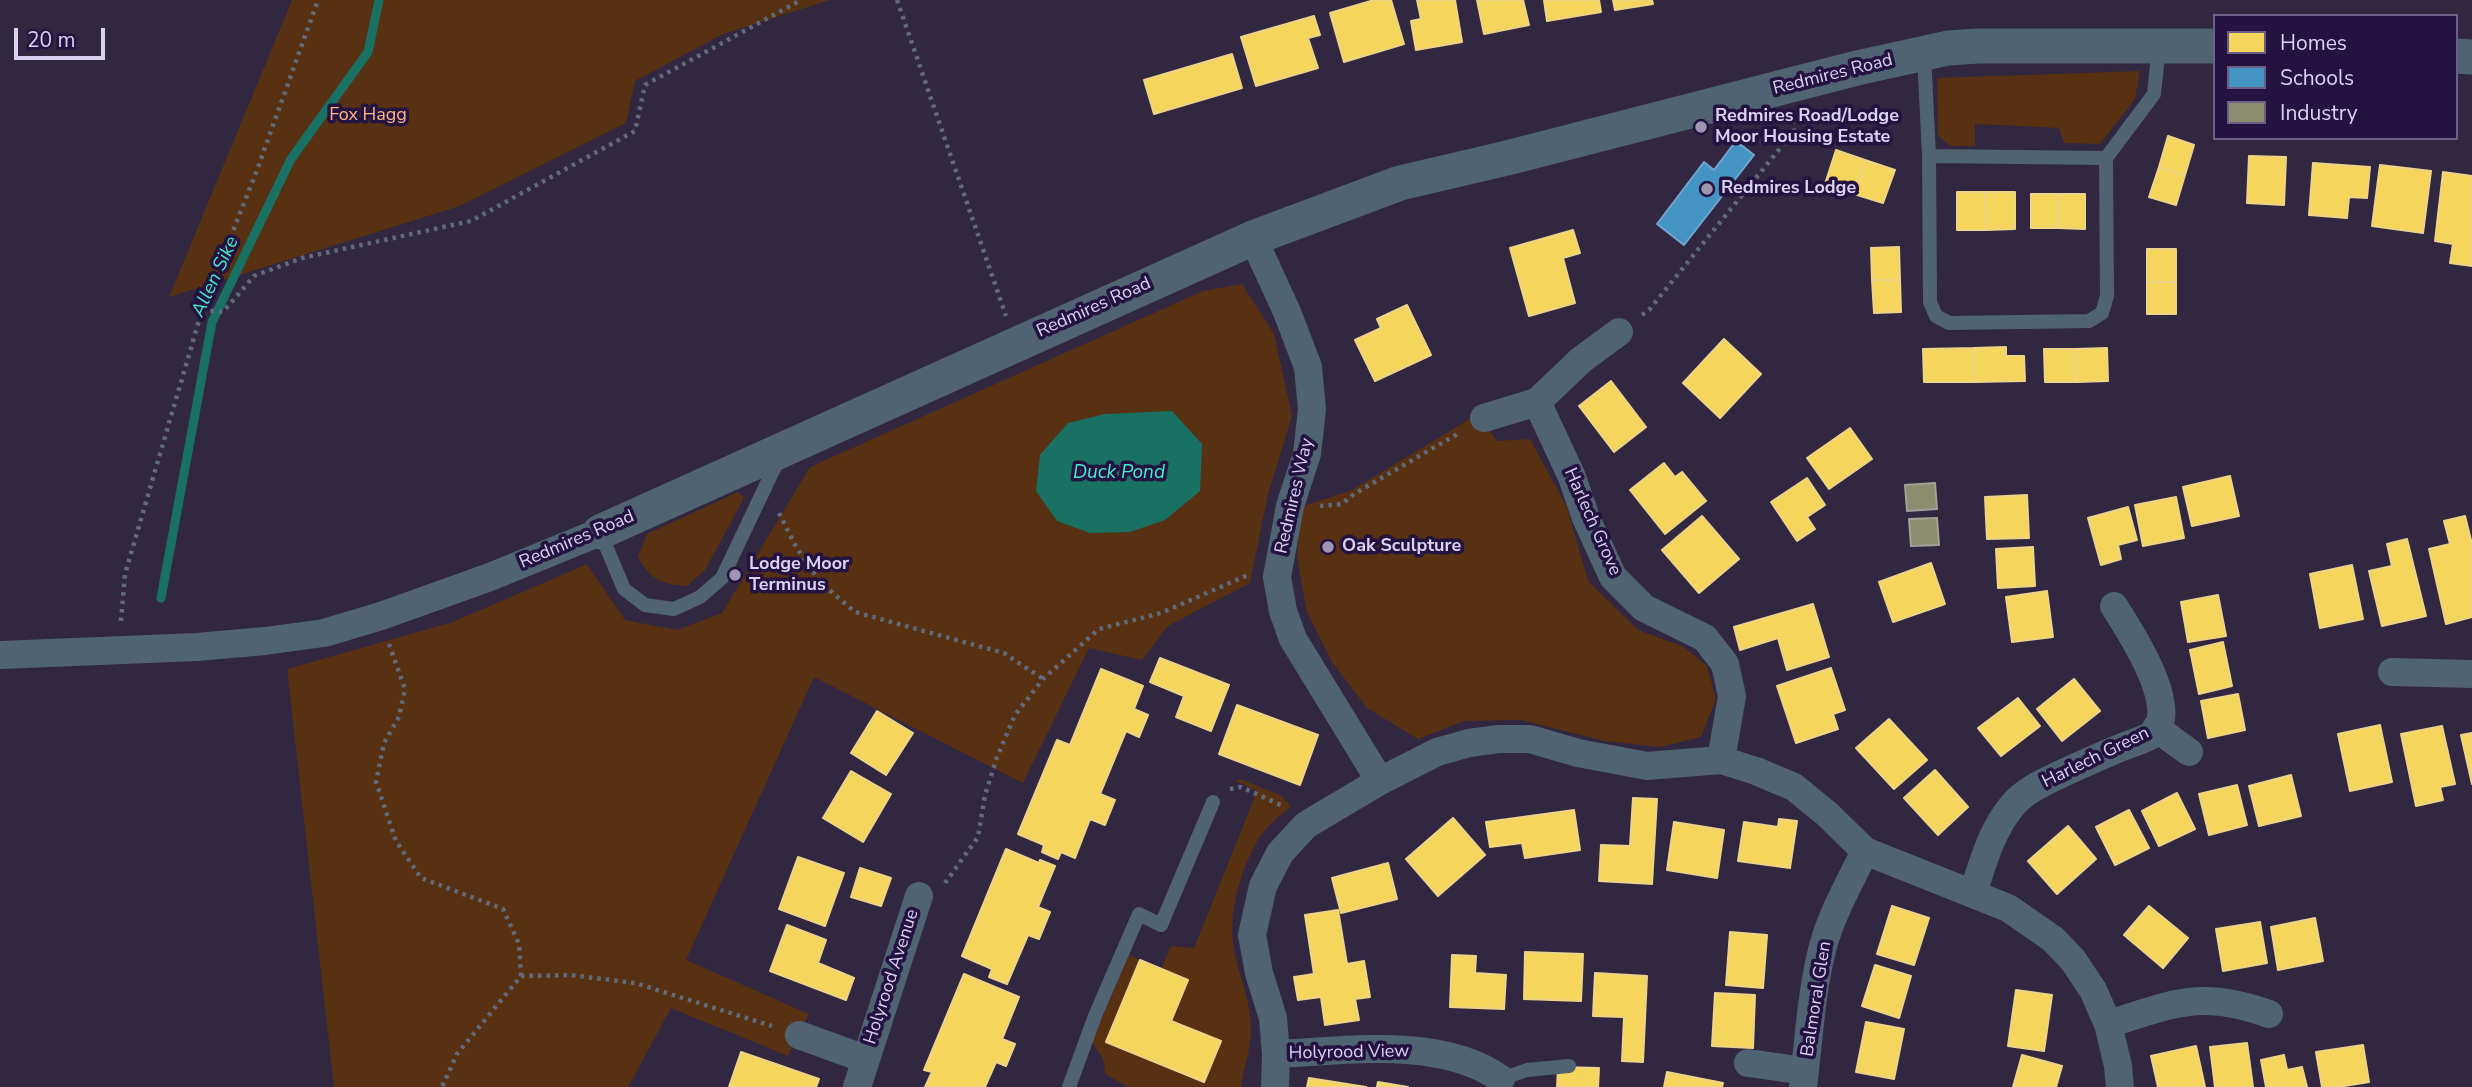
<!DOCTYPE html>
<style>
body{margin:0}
#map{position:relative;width:2472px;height:1087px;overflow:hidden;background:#312741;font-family:"Nunito Sans",sans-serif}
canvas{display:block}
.legend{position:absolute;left:2213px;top:14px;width:245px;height:126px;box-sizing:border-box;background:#241241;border:2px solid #6c5f87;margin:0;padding:9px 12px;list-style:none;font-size:21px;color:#d9d2f0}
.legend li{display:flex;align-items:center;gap:14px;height:35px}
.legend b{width:35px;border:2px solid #6c5f87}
.scale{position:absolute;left:14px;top:28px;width:91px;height:32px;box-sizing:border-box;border:4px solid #d9d2f0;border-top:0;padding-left:9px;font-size:21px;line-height:24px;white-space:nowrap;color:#d9d2f0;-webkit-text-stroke:5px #241241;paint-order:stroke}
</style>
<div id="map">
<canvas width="2472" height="1087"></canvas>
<ul class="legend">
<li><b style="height:19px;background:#f6d55c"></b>Homes</li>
<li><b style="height:19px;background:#4393c3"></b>Schools</li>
<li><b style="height:19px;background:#8c8c6e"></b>Industry</li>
</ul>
<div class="scale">20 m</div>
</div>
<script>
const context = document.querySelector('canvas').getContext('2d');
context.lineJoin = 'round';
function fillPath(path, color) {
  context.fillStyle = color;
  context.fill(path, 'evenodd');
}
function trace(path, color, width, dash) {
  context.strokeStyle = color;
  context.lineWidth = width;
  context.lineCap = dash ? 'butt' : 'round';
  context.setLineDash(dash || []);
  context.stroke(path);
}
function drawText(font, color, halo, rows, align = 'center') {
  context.font = font + ' "Nunito Sans",sans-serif';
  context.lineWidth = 7;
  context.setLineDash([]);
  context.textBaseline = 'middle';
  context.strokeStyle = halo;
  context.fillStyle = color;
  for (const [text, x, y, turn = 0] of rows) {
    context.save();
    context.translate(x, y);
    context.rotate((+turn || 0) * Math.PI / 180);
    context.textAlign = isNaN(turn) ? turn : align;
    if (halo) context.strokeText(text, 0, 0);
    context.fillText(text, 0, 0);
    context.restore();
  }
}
fillPath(new Path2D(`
 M292,0H830L723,34L635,81L626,123L460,206L169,297Z
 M2140,71L2135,99L2100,144L2064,143L2059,128L1975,124V146H1950L1938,135L1937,78Z
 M1242,284L1274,334L1292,416L1268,494L1250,583L1168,626L1142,660L1089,648L1023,783L814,677L686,960L809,1014L788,1056L671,1008L628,1087H334L287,669L453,622L587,564L625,620L677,630L722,613L810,467L1203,291Z
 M1478,414L1497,441L1530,439L1567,507L1588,581L1638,630L1684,647L1707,666L1716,699L1701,737L1660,747L1605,741L1521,720L1464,721L1418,739L1367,708L1332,662L1307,612L1297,558L1301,507L1352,490Z
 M738,492L744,498L705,570L687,586C663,585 649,579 638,557L647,534Z
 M1240,779L1280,795L1291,806C1278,817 1263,829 1255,845C1238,877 1227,919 1235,955C1240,979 1251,1003 1251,1029C1251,1047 1244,1068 1241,1087H1128L1105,1074C1104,1054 1101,1057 1092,1042L1129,955L1140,960L1107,1042L1204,1082L1221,1041L1171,1021L1188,980L1161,969L1171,946L1194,948L1254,799L1255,790L1236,781Z`), '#573111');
fillPath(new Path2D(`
 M1172,411L1202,444L1200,491L1165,520L1130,532L1090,533L1057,521L1036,491L1040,455L1068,423L1105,414Z`), '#197164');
const homes = new Path2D(`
 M1374,0H1391L1404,44L1344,62L1330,13Z
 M1417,0H1455L1462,42L1416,50L1411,21L1421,19Z
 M1477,0H1523L1529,25L1484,34Z
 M1544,0H1599L1601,12L1547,21Z
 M1613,0H1652L1653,4L1615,10Z
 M1314,16L1320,35L1308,38L1318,68L1256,86L1241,37Z
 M1232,54L1242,88L1154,114L1144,80Z
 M2168,136L2194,145L2185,175L2159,167Z
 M1836,150L1865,160L1854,194L1825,184Z
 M2249,156L2286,157L2284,205L2247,203Z
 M1865,160L1895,170L1883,203L1854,194Z
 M2313,163L2370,167L2367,198L2349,197L2347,218L2309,215Z
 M2380,165L2431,171L2423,233L2372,226Z
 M2159,167L2185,175L2176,205L2149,197Z
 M2443,172L2472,176V266L2450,263L2453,244L2435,241Z
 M1957,192H1985L1986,230H1957Z
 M1985,192H2015V229L1986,230Z
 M2031,194H2058V228H2031Z
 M2058,194H2085V229L2058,228Z
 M1573,230L1580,253L1563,258L1575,303L1529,316L1510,248Z
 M1899,247L1900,280H1872L1871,248Z
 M2147,249H2176V282H2147Z
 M1872,280H1900L1901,312L1874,313Z
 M2147,282H2176V314H2147Z
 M1407,305L1431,355L1375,381L1355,340L1381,328L1377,319Z
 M1724,339L1761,374L1720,418L1683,383Z
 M2006,347V356H2024L2025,381L1974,382V348Z
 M1974,348V382H1924L1923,349Z
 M2107,348L2108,381L2077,382L2076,349Z
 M2044,349H2076L2077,382H2045Z
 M1611,381L1646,427L1614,452L1579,406Z
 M1850,428L1872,459L1829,489L1807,458Z
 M1664,463L1675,477L1682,472L1706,501L1665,534L1630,490Z
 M2230,476L2239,516L2192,526L2183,487Z
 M1807,478L1825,505L1807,517L1815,529L1797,541L1771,502Z
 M2027,495L2029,538L1987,539L1985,497Z
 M2176,497L2184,538L2143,546L2135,505Z
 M2128,507L2137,540L2118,545L2121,559L2101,565L2088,518Z
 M1702,516L1739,559L1699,593L1662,550Z
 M2465,516L2472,544V617L2446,624L2429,549L2450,544L2444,521Z
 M2407,539L2426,616L2382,626L2369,571L2392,566L2387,544Z
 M2033,547L2035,586L1998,588L1996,549Z
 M1931,563L1945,604L1893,622L1879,582Z
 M2352,565L2363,619L2320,628L2310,574Z
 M2047,591L2053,637L2012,642L2006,597Z
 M2218,595L2226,636L2188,642L2181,602Z
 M1813,604L1829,657L1787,670L1778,638L1740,650L1734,627Z
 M2223,642L2232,686L2199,694L2190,650Z
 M1160,658L1229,685L1211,731L1176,717L1184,696L1150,682Z
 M1831,668L1845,710L1833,714L1838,729L1796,743L1777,686Z
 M1101,669L1143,686L1134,709L1148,715L1139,737L1126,731L1100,794L1115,800L1105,825L1090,819L1075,858L1061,852L1058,859L1042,852L1044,845L1018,834L1057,740L1070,745Z
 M2074,679L2100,711L2062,741L2037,709Z
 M2238,694L2245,730L2208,738L2201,701Z
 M2018,698L2040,726L2001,756L1978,728Z
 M1237,705L1318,735L1300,785L1219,754Z
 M877,711L913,733L886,775L851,753Z
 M1889,719L1927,760L1894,789L1856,748Z
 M2380,725L2392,782L2350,791L2338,734Z
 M2442,726L2455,784L2440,787L2443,800L2416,806L2401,734Z
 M2472,733V784L2461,735Z
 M1935,770L1968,807L1938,835L1904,798Z
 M851,771L891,794L863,842L823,818Z
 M2291,775L2301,816L2259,826L2249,786Z
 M2237,785L2247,825L2209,835L2199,794Z
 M2177,793L2195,829L2159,846L2142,811Z
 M1633,798L1657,799L1652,884L1599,881L1601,845L1630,846Z
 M1574,810L1580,850L1525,858L1522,843L1490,847L1486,822Z
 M2129,810L2149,848L2115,865L2096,827Z
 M1453,818L1485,855L1438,896L1406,859Z
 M1779,819L1797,821L1790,868L1738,861L1744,822L1778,827Z
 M1674,822L1724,830L1717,878L1667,870Z
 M2068,826L2096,859L2057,894L2028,861Z
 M1006,849L1039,863L1040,860L1055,866L1038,907L1050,912L1039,939L1028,935L1007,984L989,977L992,969L962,956Z
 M798,857L844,873L825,926L779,909Z
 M1388,863L1397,899L1341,913L1332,878Z
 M860,868L891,878L881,906L851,897Z
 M1892,906L1929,918L1914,965L1877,954Z
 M2149,906L2188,938L2163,968L2124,935Z
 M1338,910L1347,964L1364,961L1370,997L1355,999L1359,1020L1325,1025L1321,997L1298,1000L1294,977L1314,974L1305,915Z
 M2315,918L2323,961L2278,970L2271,927Z
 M2260,922L2267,963L2223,971L2216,929Z
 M787,925L826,940L818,963L854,978L846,1000L770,971Z
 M1730,932L1767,935L1763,988L1726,985Z
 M1525,952L1583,954L1581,1001L1524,999Z
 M1452,955L1476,956L1475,973L1506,975L1504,1009L1450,1007Z
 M1140,960L1188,980L1171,1021L1221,1041L1204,1082L1106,1042Z
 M1875,965L1911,976L1899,1018L1862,1006Z
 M1595,973L1647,976L1643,1062L1622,1061L1624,1017L1593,1016Z
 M964,974L1019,997L1002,1039L1015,1044L1006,1066L996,1062L985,1087H925L932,1072L924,1070Z
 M2016,990L2052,995L2044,1051L2008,1046Z
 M1715,993L1755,995L1753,1048L1712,1046Z
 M1866,1022L1904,1029L1894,1079L1856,1072Z
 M2247,1043L2253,1087H2215L2210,1047Z
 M2363,1045L2369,1082L2338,1087H2322L2316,1052Z
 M2196,1046L2205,1087H2158L2151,1056Z
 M741,1052L819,1079L816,1087H729Z
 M2022,1055L2062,1066L2056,1087H2013Z
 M2284,1055L2287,1070L2302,1067L2307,1087H2266L2261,1060Z
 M1558,1067L1599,1068L1598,1087H1557Z
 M1667,1072L1723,1083L1722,1087H1664Z
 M1309,1078L1366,1087H1307Z
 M1378,1082L1408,1087H1377Z`);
fillPath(homes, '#f6d55c');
trace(homes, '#edd488', 2);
const schools = new Path2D(`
 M1736,141L1754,155L1684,245L1657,224L1704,162L1714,170Z`);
fillPath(schools, '#4393c3');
trace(schools, '#70a6d0', 2);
const industry = new Path2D(`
 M1935,483L1937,509L1907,511L1905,485Z
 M1937,518L1939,545L1911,546L1909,519Z`);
fillPath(industry, '#8c8c6e');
trace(industry, '#a3a195', 2);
trace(new Path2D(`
 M161,598L212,322L291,159L368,52L379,0`), '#197164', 9);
trace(new Path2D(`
 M897,0L1006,316
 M202,310L223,312L254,276L302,258L471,221L635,131L645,85L801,0
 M1642,315L1649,310L1794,131L1792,116
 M1320,506L1342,504L1354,494L1459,433
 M779,513L796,547L821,583L855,612L1004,653L1043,679
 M121,621L125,574L202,310L257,170L318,0
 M389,644L405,689L399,717L384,743L376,782L396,841L421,878L503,909L519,944L521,976L457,1054L442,1087
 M1230,789L1241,787L1283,806
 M945,883L978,837L985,795L997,757L1015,715L1043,679L1099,629L1161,613L1248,575
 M521,976L571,975L635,983L772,1026`), '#616a7a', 4.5, [3.5, 5]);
trace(new Path2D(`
 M1924,53L1929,156L2106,158L2154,94L2159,46
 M1929,156L1930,302L1936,316L1949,323L2089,321L2102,313L2107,296L2106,158
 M600,532L624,589L645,605L674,609L700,597L722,578L780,456
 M1501,1079L1527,1070L1569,1066
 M1069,1087L1095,1016L1139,914L1161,925L1213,802`), '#506373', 14);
trace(new Path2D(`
 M1253,238L1287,312L1308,367L1312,409L1307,454L1290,506L1277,577L1283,611L1293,639L1380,781
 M1537,402L1572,477L1586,518L1613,577L1644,608L1705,638L1725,664L1732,696L1721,760
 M1484,418L1537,402L1581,360L1619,332
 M0,655L197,647L265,641L324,633L381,616L490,577L600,532
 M2392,672L2472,674
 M2156,728L2189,752
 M1973,893C1983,863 1991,831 2012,806C2024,791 2044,782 2061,774C2081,765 2100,756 2120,748C2129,744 2141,741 2150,736C2185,713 2129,630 2114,606
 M2108,1024C2174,1004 2200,989 2269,1014
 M799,1035L865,1059
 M1276,1054C1346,1051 1440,1036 1501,1079
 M1748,1063L1805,1071
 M857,1087L919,896
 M1275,1087L1276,1054L1273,1018L1259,973L1252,935L1263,886L1280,853L1306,825L1380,781L1437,752L1469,743L1499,739H1530L1578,753L1647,766L1721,760L1756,771L1794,787L1827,814L1865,851L2008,908L2053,939L2073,960L2093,990L2108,1024L2118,1066L2120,1087
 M1803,1087C1809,1040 1811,992 1823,946C1832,913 1850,882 1865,851`), '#506373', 28);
trace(new Path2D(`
 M2456,56L2472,57
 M600,532L1253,238L1400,183L1507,158L1857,68L1948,48L1978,46H2215`), '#506373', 35);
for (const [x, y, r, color] of [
 [1701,127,7,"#9e96b3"],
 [1707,189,7,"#9e96b3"],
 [1328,547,7,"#9e96b3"],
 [735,575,7,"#9e96b3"]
]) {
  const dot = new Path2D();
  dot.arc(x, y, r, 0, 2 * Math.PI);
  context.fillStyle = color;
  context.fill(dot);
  trace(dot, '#241241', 2.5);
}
drawText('18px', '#d9d2f0', '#241241', [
 ["Redmires Road",1833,75,-14],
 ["Redmires Road",1094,308,-24],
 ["Redmires Way",1295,496,-77],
 ["Harlech Grove",1592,522,66],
 ["Redmires Road",577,540,-23],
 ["Harlech Green",2096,758,-26],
 ["Holyrood Avenue",892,977,-72],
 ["Balmoral Glen",1817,999,-81],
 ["Holyrood View",1349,1053,-1]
]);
drawText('18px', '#fdb682', '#241241', [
 ["Fox Hagg",368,116]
]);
drawText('bold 18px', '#d9d2f0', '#241241', [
 ["Redmires Road/Lodge",1715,117],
 ["Moor Housing Estate",1715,138],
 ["Redmires Lodge",1721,189],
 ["Oak Sculpture",1342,547],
 ["Lodge Moor",749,565],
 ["Terminus",749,586]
], 'left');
drawText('italic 19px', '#45eecf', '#241241', [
 ["Allen Sike",216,277,-65],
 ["Duck Pond",1119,473]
]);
</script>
